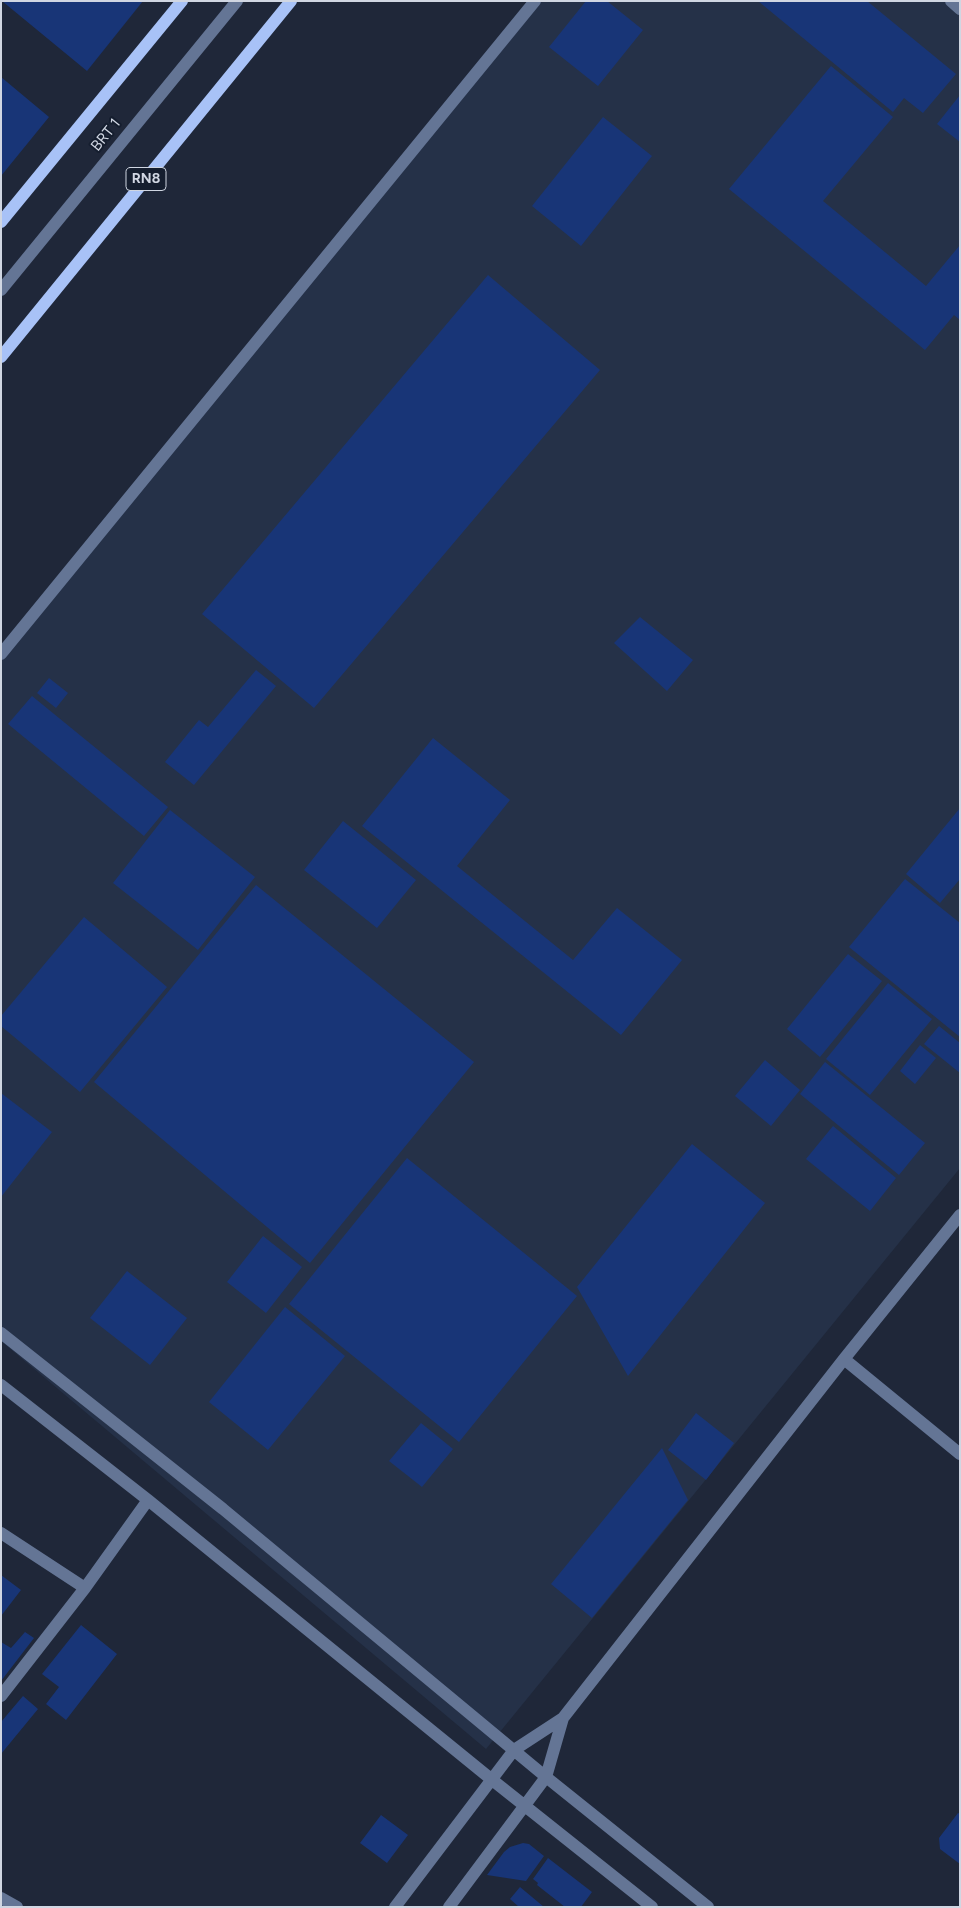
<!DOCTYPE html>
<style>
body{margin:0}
#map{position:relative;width:961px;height:1908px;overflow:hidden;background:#1f2739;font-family:Figtree,sans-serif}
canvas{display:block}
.frame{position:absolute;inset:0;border:2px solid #d0d6e2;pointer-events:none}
</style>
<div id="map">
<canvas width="961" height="1908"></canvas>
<div class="frame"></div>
</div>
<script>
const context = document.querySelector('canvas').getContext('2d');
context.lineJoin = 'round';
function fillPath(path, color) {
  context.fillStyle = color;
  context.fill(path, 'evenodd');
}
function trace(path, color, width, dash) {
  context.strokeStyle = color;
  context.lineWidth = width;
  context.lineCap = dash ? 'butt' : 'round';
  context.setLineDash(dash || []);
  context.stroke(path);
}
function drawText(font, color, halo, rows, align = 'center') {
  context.font = font + ' Figtree,sans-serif';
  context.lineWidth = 4;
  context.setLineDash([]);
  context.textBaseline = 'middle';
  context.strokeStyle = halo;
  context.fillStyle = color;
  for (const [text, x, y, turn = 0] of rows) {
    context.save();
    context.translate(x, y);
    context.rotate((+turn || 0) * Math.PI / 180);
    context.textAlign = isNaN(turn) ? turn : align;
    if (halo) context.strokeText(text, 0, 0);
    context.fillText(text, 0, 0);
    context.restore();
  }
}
fillPath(new Path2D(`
 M542,1H960V1168L486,1749L1,1341V659Z`), '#253148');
fillPath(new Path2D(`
 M2,1H143L87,71Z
 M586,1H607L643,30L598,86L549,47Z
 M758,1H867L956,74L923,113L904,98L893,112Z
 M831,66L893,117L823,201L926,286L960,245V320L954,315L925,350L729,189Z
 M1,77L49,117L1,176Z
 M960,95V142L937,124Z
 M603,117L652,156L581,246L532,206Z
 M488,275L600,370L314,708L202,614Z
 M640,617L693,660L667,691L614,643Z
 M256,670L276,686L194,785L165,762L199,720L208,727Z
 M49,678L68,693L56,708L37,693Z
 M32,696L168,807L144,836L8,724Z
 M433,738L510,800L457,866L573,960L617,908L682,960L621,1035L362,826Z
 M960,808V879L940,903L906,874Z
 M170,810L255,877L198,950L113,883Z
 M343,821L416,880L377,928L304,870Z
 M905,879L960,923V1037L849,947Z
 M256,885L474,1062L310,1263L94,1082Z
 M84,917L167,987L80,1092L1,1026V1016Z
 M848,954L882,981L820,1057L787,1029Z
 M888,983L932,1019L870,1095L826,1059Z
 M939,1026L960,1043V1073L924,1044Z
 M920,1045L936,1058L915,1084L900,1071Z
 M765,1060L800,1090L771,1126L735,1096Z
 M825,1062L925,1143L899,1175L800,1094Z
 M1,1093L52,1132L1,1197Z
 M833,1126L896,1178L870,1211L806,1159Z
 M692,1144L765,1203L628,1376L577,1287Z
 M407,1158L577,1296L459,1442L289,1304Z
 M263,1236L302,1267L266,1313L227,1282Z
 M127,1271L187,1318L150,1365L90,1318Z
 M285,1307L345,1356L268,1450L209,1402Z
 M696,1413L734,1443L706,1480L668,1450Z
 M421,1423L453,1449L422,1487L389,1461Z
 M662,1448L688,1500L592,1618L551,1584Z
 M1,1575L21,1590L1,1616Z
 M81,1625L117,1654L66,1720L46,1704L59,1687L42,1674Z
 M25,1632L34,1638L1,1681V1642L11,1648Z
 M23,1696L38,1709L1,1754V1722Z
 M958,1813L960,1814V1864L940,1849L939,1838Z
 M381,1815L408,1835L387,1863L360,1843Z
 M523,1843L529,1844L544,1856L526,1881L487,1875L504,1852L510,1847Z
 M548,1858L592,1892L581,1907H565L537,1885L538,1883L533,1879Z
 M520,1887L544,1907H519L510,1899Z`), '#183577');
trace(new Path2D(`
 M951,1L960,9
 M1,290L237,1
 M1,654L535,1
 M1,1333L223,1509L546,1777L708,1907
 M844,1359L960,1454
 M1,1385L148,1500L491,1779L652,1907
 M1,1533L85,1588
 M1,1696L85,1588L148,1500
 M563,1718L844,1359L960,1215
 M1,1898L17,1907
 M395,1907L514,1750L563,1718L546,1777L449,1907`), '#647595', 12);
trace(new Path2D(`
 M1,222L182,1
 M1,357L291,1`), '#a8c2f7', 12);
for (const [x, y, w] of [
 [146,179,40]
]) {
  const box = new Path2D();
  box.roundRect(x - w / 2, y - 11.5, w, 23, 4);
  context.fillStyle = '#151e2f';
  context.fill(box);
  trace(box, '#d0d6e2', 1);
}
drawText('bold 14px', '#d0d6e2', null, [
 ["RN8",146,179]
]);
drawText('15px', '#d0d6e2', '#151e2f', [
 ["BRT 1",106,135,-51]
]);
</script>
